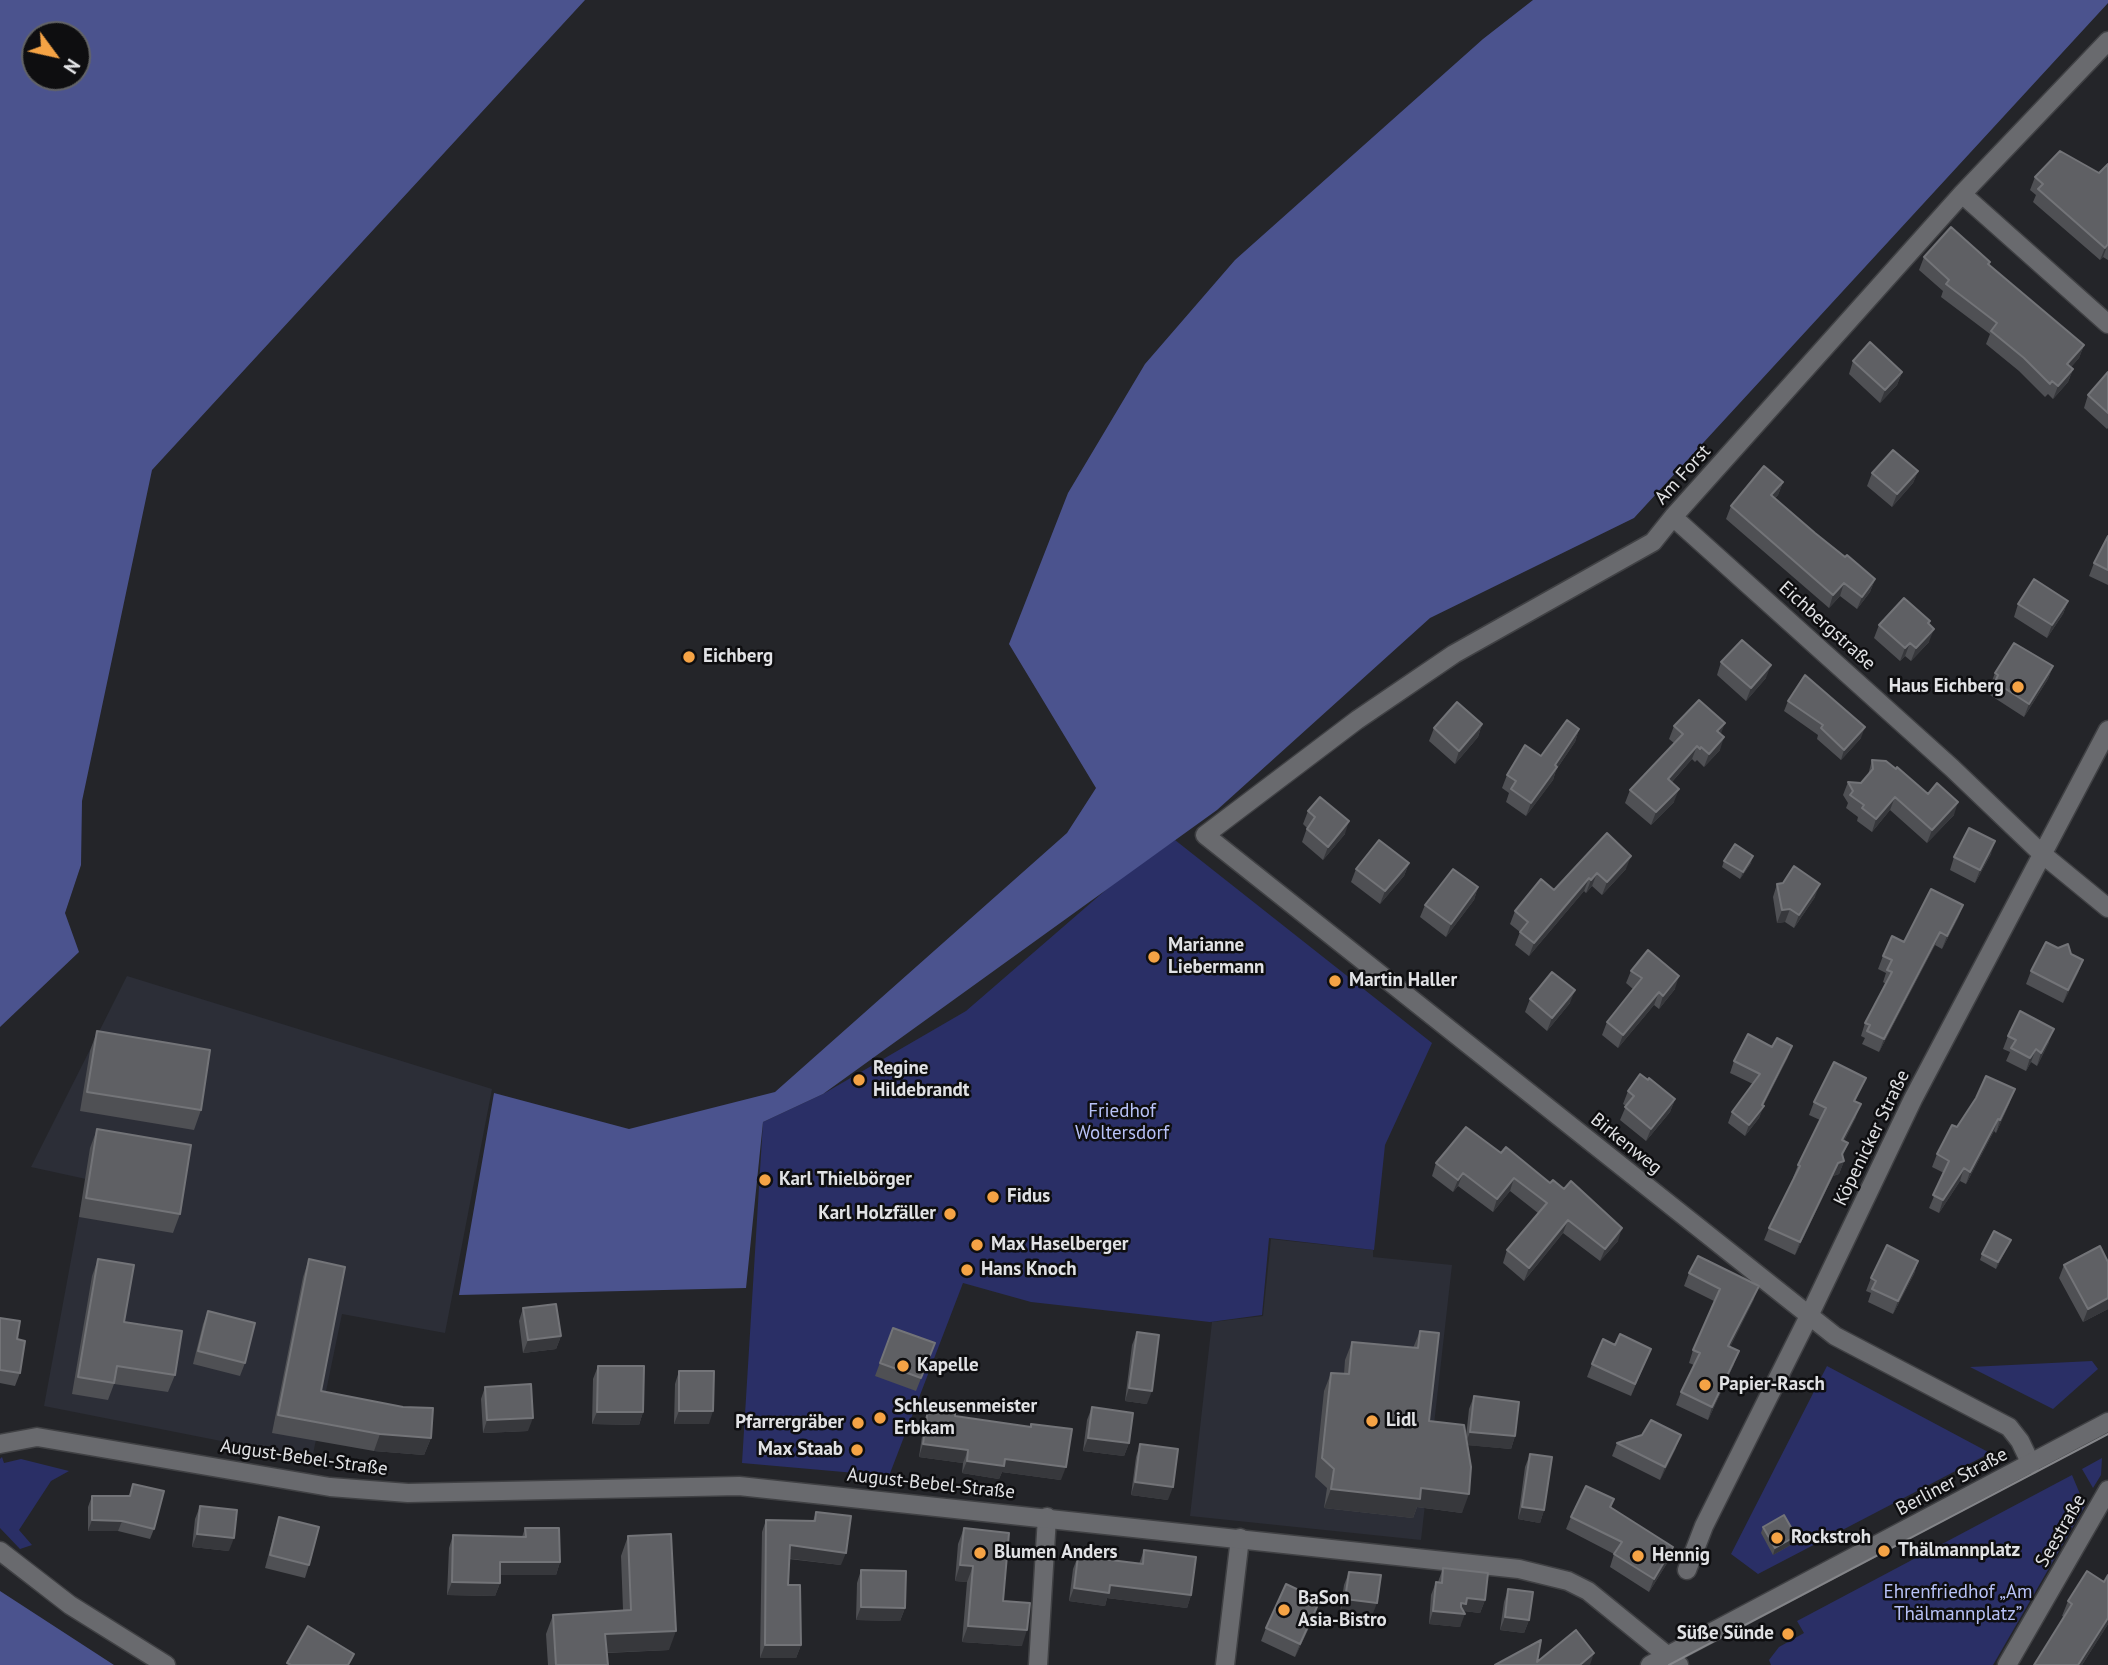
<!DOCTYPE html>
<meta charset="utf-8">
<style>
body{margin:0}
#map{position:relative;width:2108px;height:1665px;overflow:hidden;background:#242529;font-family:"PT Sans",sans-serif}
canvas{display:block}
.north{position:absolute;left:21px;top:21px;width:70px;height:70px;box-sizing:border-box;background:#0e0e10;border:2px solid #626365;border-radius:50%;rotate:123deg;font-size:19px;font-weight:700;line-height:28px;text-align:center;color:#e1e2e5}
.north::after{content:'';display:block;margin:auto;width:24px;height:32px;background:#f5a345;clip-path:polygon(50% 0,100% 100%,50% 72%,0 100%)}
</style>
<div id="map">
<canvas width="2108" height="1665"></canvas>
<div class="north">N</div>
</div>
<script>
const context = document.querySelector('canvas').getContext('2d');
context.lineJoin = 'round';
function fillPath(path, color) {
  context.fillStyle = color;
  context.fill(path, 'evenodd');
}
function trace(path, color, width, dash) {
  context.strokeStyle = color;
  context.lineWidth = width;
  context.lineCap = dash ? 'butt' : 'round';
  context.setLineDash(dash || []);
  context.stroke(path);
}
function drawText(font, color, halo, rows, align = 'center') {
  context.font = font + ' "PT Sans",sans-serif';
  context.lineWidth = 5;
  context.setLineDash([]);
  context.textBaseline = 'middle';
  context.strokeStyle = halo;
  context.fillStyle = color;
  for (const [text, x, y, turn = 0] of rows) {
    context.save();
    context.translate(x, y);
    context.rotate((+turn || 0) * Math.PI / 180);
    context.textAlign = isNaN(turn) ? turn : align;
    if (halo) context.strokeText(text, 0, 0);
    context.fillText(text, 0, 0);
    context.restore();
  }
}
fillPath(new Path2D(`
 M127,976L492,1089L445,1333L342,1314L312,1459L44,1406L86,1179L31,1167Z
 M1271,1239L1373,1250V1257L1452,1265L1421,1540L1190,1516L1212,1322L1263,1316Z`), '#2c2e37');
fillPath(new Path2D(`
 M1175,840L1432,1043L1385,1145L1374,1250L1269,1238L1262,1315L1210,1322L1031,1302L963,1283L889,1476L742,1463L763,1122L823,1094L966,1011L1115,882Z
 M2092,1361L2098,1369L2053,1409L1970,1367Z
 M1827,1366L1990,1453L1758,1574L1731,1554Z
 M2,1457L4,1463L21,1459L69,1471L51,1481L19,1530L32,1545L20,1549L0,1528V1459Z
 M2102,1458L2101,1475L2093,1488L2082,1469Z
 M2072,1475L2085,1506L1993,1665H1771L1769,1660L1779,1647L1804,1633L1797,1621Z`), '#2a2f66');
fillPath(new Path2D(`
 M0,0H585L152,470L82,801L81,865L65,913L79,952L0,1027ZM77,35V77H35V35Z
 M1533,0H2108V3L1634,518L1430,618L1217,810L823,1094L763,1122L746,1288L459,1295L494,1093L629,1129L775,1092L1067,833L1096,788L1009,644L1068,493L1145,364L1235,260L1483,39Z
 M0,1591L114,1665H0Z`), '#4b538e');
const street = new Path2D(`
 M1962,194L2108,324
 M1673,517L1952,768L2041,853L2108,908
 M2031,1464L2020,1441L2009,1427L1835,1336L1205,835L1357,720L1454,654L1653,542L1673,517L1962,194L2108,41
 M1687,1570L1704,1526L1809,1316L1913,1099L2108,730
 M1038,1665L1047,1517
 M1225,1665L1240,1538`);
const secondary = new Path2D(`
 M0,1444L37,1437L330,1487L408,1493L739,1486L1519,1569L1568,1581L1588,1591L1679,1665
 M0,1551L70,1605L166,1665
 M1650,1665L2108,1422
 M2007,1665L2108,1490`);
trace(street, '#404144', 21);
trace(secondary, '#404144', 21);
trace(street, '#696a6e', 18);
trace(secondary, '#696a6e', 18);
trace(new Path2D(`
 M1669,1665L2108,1434`), '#848589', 2);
fillPath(new Path2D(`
 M2108,164V260L2103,257L2100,260L2033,202L2036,195L2030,190L2035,177L2099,173Z
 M1924,257L1989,265L2084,345L2079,358L2071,367L2073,369L2068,382L2053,399L2048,394L2045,397L2019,371L1986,344L1990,334L1941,297L1943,291L1919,270Z
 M1853,361L1902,372L1897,385L1880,403L1849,374Z
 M2108,372V428L2107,429L2084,408L2088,395Z
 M1918,471L1913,483L1892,507L1867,486L1872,473Z
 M1783,482L1778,495L1775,498L1815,533L1875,579L1870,592L1857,609L1840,596L1829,608L1726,519L1731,506Z
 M2108,536V585L2089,576L2094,563Z
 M2068,601L2063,614L2047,638L2014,617L2018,604Z
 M1929,624V642L1911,661L1905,656L1900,661L1874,638L1879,625Z
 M1721,662L1766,678L1746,701L1717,675Z
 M2053,666L2048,679L2024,717L1990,695L1993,688L1990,686L1995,673Z
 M1788,701L1861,738L1841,760L1817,739L1818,735L1784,711Z
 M1482,724L1478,737L1455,764L1429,741L1434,728Z
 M1674,726L1721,734L1720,750L1704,767L1697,760L1695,762L1692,759L1672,782L1674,802L1651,825L1625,803L1630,790L1674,743L1669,739Z
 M1579,729L1575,742L1556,770L1553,780L1526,816L1506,802L1509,793L1502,788L1507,775L1541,756Z
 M1872,760L1954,815L1927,843L1890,810L1872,832L1857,821L1858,817L1846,808L1848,803L1843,795L1848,782L1861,783L1868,775Z
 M1308,811L1345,834L1323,860L1302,842L1307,828L1303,824Z
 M1607,833L1626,869L1602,895L1592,886L1586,893L1584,891L1529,956L1515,945L1520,932L1510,924L1515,911L1554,890Z
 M1991,854L1975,883L1950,870L1954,857Z
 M1724,861L1751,863L1740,879L1722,867Z
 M1409,863L1404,876L1380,904L1351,882L1356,869Z
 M1777,884L1815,897L1794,928L1785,922L1777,923L1773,897Z
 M1478,887L1474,900L1446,937L1420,917L1425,905Z
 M1963,905L1958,918L1942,949L1935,945L1879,1052L1862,1044L1865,1038L1861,1036L1865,1023L1886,984L1883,982L1886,973L1878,969L1883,956Z
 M2071,954L2083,960L2078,973L2063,1003L2026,984L2031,971Z
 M1631,971L1675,989L1659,1009L1654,1005L1618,1048L1602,1035L1607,1022L1633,989L1626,983Z
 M1530,999L1570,1003L1547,1031L1525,1012Z
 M97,1031L201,1110L194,1130L80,1111L90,1051Z
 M2008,1036L2049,1042L2037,1066L2031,1062L2026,1071L2006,1061L2010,1052L2003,1049Z
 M1772,1047L1788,1057L1763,1106L1759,1118L1745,1136L1728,1123L1732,1112L1753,1084L1730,1073L1734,1061Z
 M1866,1078L1855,1102L1856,1117L1844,1141L1843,1157L1844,1161L1839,1174L1833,1176L1795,1255L1764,1240L1769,1228L1794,1178H1793L1798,1165L1820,1120L1809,1115L1814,1102Z
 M1628,1091L1675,1099L1670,1112L1646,1141L1620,1120L1626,1106L1623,1104Z
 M2010,1102L1996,1133L1994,1131L1966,1184L1960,1181L1939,1213L1929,1208L1944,1173L1932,1167L1937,1154L1957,1127Z
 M1466,1127L1618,1241L1600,1261L1563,1233L1524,1281L1503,1263L1507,1250L1538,1213L1510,1191L1493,1212L1458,1186L1453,1192L1432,1176L1436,1163Z
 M97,1129L180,1214L173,1233L79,1217L90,1148Z
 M2008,1246L1996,1269L1980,1260L1982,1254Z
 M98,1259L124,1322L175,1375L168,1392L114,1384L108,1400L72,1394L92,1276Z
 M309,1259L321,1391L431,1438L424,1455L374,1451L272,1433L303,1277Z
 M1918,1261L1914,1274L1893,1314L1868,1302L1871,1293L1866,1291L1871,1278Z
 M2108,1262V1309L2083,1322L2059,1278L2064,1265Z
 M1689,1273L1754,1299L1730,1347L1734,1364L1708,1420L1676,1405L1681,1392L1694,1365L1689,1363L1693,1350L1714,1301L1684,1286Z
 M523,1308L561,1336L556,1349L523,1353L519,1321Z
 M208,1311L245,1363L240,1376L193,1364L203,1324Z
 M0,1318L17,1339L20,1373L15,1386L0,1383Z
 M893,1328L935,1343L916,1391L875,1376Z
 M1420,1331L1429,1421L1466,1437L1469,1409L1474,1396L1515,1436L1511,1449L1468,1445L1462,1513L1417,1507L1413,1518L1324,1508L1327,1488L1315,1477L1324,1391L1331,1373L1344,1374L1345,1360L1352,1342L1413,1348Z
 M1137,1332L1147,1404L1125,1401L1132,1345Z
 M1615,1345L1651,1349L1631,1396L1587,1377L1592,1364Z
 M598,1366L643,1412L639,1425L592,1424L593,1379Z
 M679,1371L709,1424H674L675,1384Z
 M485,1387L528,1431L483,1433L481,1399Z
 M1092,1407L1129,1443L1124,1456L1083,1451L1087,1420Z
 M928,1409L955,1416L1030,1427L1031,1424L1061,1480L1002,1472L999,1479L962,1473L963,1463L919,1457L924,1422Z
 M1617,1443L1676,1448L1660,1480L1612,1456Z
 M1140,1444L1168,1500L1131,1495L1136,1457Z
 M1530,1454L1544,1510L1540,1523L1518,1519L1525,1467Z
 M133,1484L154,1529L150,1539L118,1531H88V1507L92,1496H129Z
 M1614,1499L1611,1508L1673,1547L1669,1560L1649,1592L1610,1567L1614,1554L1566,1529L1571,1517Z
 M200,1506L229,1551L192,1547L195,1519Z
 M816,1512L841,1565L789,1559L788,1585L801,1645L796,1658H760L762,1532L766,1520L813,1521Z
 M279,1517L309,1565L305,1578L265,1568L275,1530Z
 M1763,1527L1796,1536L1794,1543L1773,1555L1761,1533Z
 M525,1528L560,1562L556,1575H500V1583L495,1596L447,1595L449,1548L453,1535L522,1537Z
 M964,1528L1003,1601L1022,1646L962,1642L967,1582L955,1581L958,1544Z
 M628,1536L669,1650L607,1653L608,1665H548L546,1634L553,1615L623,1610L621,1556Z
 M1144,1550L1191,1595L1187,1608L1107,1598L1105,1606L1069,1601L1073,1569L1078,1556L1139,1564Z
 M1443,1568L1485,1600L1480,1613L1464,1611L1460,1627L1429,1624L1431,1595L1436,1582H1438Z
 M861,1570L905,1608L900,1621L856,1620L857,1583Z
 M1349,1572L1372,1616L1340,1612L1344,1585Z
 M1508,1589L1529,1620L1524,1633L1500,1630L1504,1602Z
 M2068,1601L2108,1624L2082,1665H2034L2064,1617L2062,1616Z
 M1316,1613L1295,1657L1261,1641L1266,1628Z`), '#4f5054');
fillPath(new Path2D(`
 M2108,244L2103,257L2100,260L2105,248Z
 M2084,345L2079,358L2062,377L2067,364Z
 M2073,369L2068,382L2053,399L2058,386Z
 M1902,372L1897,385L1880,403L1885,390Z
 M1918,471L1913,483L1892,507L1897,494Z
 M1783,482L1778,495L1766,508L1771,495Z
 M1875,579L1870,592L1857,609L1862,597Z
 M1844,583L1840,596L1829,608L1833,595Z
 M2068,601L2063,614L2047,638L2052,625Z
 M1934,629L1929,642L1911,661L1916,648Z
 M1910,643L1905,656L1900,661L1905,648Z
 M1771,665L1766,678L1746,701L1751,688Z
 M2053,666L2048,679L2024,717L2029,704Z
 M1725,723L1720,736L1717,731Z
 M1482,724L1478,737L1455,764L1459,751Z
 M1865,727L1861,738L1841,760L1844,750Z
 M1579,729L1575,742L1556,770L1553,780L1526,816L1531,803Z
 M1724,737L1720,750L1704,767L1709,754Z
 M1697,746L1692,759L1663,792L1668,779Z
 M1679,789L1674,802L1651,825L1656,812Z
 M1895,797L1890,810L1872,832L1876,819Z
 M1958,802L1954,815L1927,843L1932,830Z
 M1349,821L1345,834L1323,860L1328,847Z
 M1995,841L1991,854L1975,883L1980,870Z
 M1631,856L1626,869L1602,895L1607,882Z
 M1753,856L1751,863L1740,879L1743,872Z
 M1409,863L1404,876L1380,904L1385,891Z
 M1597,873L1592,886L1586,893L1591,880Z
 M1589,878L1584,891L1529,956L1534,943Z
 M1820,884L1815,897L1794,928L1799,915Z
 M1478,887L1474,900L1446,937L1451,924Z
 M1963,905L1958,918L1942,949L1947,936Z
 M1790,909L1785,922L1777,923L1782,910Z
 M1940,932L1935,945L1879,1052L1884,1039Z
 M2083,960L2078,973L2063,1003L2068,990Z
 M1679,976L1675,989L1659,1009L1663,996Z
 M1575,990L1570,1003L1547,1031L1552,1018Z
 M1659,992L1654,1005L1618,1048L1623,1035Z
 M2054,1029L2049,1042L2037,1066L2041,1053Z
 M1792,1046L1788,1057L1761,1110L1764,1106L1759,1118L1745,1136L1749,1125L1762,1105Z
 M2036,1049L2031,1062L2026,1071L2030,1058Z
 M1866,1078L1861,1090L1849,1114L1854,1101Z
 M2015,1089L2010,1102L1996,1133L2000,1120Z
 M1675,1099L1670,1112L1646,1141L1651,1129Z
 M1861,1104L1856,1117L1838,1153L1842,1140Z
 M1998,1119L1994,1131L1966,1184L1970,1172Z
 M1848,1143L1843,1156L1844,1161L1839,1174L1833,1176L1795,1255L1800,1242Z
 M1964,1168L1960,1181L1939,1213L1943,1200Z
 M1463,1173L1458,1186L1453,1192L1458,1180Z
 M1514,1178L1510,1191L1493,1212L1497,1199Z
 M1568,1220L1563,1233L1524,1281L1529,1268Z
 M1622,1228L1618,1241L1600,1261L1605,1249Z
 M2011,1240L2008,1246L1996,1269L1998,1262Z
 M1918,1261L1914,1274L1893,1314L1898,1301Z
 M1759,1286L1754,1299L1724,1359L1728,1346Z
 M2108,1298V1309L2083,1322L2088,1309Z
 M561,1336L556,1349L523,1353L528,1340Z
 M1739,1351L1734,1364L1708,1420L1712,1407Z
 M1129,1388L1152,1391L1147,1404L1125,1401Z
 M679,1411H713L709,1424H674Z
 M597,1412H643L639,1425L592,1424Z
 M533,1418L528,1431L483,1433L487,1420Z
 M1470,1432L1515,1436L1511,1449L1465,1445Z
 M380,1434L431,1438L424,1455L374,1451Z
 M1681,1435L1676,1448L1660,1480L1665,1467Z
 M1088,1438L1129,1443L1124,1456L1083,1451Z
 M923,1444L968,1450L963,1463L919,1457Z
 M1005,1459L1066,1467L1061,1480L1002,1472L999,1479L962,1473L967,1461Z
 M1135,1482L1173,1487L1168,1500L1131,1495Z
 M1421,1488L1469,1494L1462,1513L1417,1507L1413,1518L1324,1508L1331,1489Z
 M1522,1507L1544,1510L1540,1523L1518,1519Z
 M92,1520L122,1521L118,1531H88Z
 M197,1534L234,1538L229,1551L192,1547Z
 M1796,1536L1794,1543L1773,1555L1775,1548Z
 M790,1545L846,1553L841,1565L785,1558Z
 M1673,1547L1669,1560L1649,1592L1654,1579Z
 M500,1562H560L556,1575H496Z
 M960,1565L973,1566L967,1582L955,1581Z
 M452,1582L500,1583L495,1596L447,1595Z
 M1110,1585L1191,1595L1187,1608L1107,1598L1105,1606L1069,1601L1074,1588Z
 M1467,1598L1485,1600L1480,1613L1464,1611L1463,1614H1465L1460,1627L1429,1624L1433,1611L1461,1603Z
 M1345,1599L1377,1603L1372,1616L1340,1612Z
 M1320,1600L1316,1613L1295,1657L1300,1644Z
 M861,1607L905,1608L900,1621L856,1620Z
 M1505,1617L1529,1620L1524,1633L1500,1630Z
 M2108,1618V1624L2082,1665H2078Z
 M968,1626L1027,1630L1022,1646L962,1642Z
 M676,1631L669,1650L598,1653L605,1634Z
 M765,1645H801L796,1658H760Z
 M1594,1653L1590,1665H1580Z`), '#37383c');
const building = new Path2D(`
 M2060,151L2099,173L2108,164V244L2105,248L2038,189L2043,184L2035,177Z
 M1951,227L1990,262L1988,264L2084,345L2067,364L2073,369L2058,386L2052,381L2050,384L2024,358L1991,331L1997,323L1946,284L1949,280L1924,257Z
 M1870,342L1902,372L1885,390L1853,361Z
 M2108,372V413L2088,395Z
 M1893,450L1918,471L1897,494L1872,473Z
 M1764,466L1783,482L1771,495L1815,533L1845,557L1847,555L1875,579L1862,597L1844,583L1833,595L1731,506Z
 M2108,536V570L2094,563Z
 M2034,579L2068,601L2052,625L2018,604Z
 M1904,598L1930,621L1928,623L1934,629L1916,648L1910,643L1905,648L1879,625Z
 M1742,640L1771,665L1751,688L1721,662Z
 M2014,643L2053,666L2029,704L1995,682L1998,675L1995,673Z
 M1805,675L1865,727L1844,750L1821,728L1823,725L1788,701Z
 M1699,700L1725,723L1717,731L1724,737L1709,754L1701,747L1700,749L1697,746L1668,779L1679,789L1656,812L1630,790L1683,734L1674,726Z
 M1457,702L1482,724L1459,751L1434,728Z
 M1567,720L1579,729L1555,765L1557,767L1531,803L1511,789L1516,781L1507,775L1525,745L1541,756Z
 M1872,760L1886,761L1896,769L1897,767L1928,794L1937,783L1958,802L1932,830L1895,797L1876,819L1862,808L1864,805L1850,795L1853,791L1848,782L1861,783L1873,769Z
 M1320,797L1349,821L1328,847L1307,829L1315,817L1308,811Z
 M1969,828L1995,841L1980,870L1954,857Z
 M1607,833L1631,856L1607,882L1597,873L1591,880L1589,878L1534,943L1520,932L1528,922L1515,911L1541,879L1554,890Z
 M1379,840L1409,863L1385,891L1356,869Z
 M1735,844L1753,856L1743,872L1724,861Z
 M1794,866L1820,884L1799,915L1790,909L1782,910L1777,884L1783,883Z
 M1453,869L1478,887L1451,924L1425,905Z
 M1931,889L1963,905L1947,936L1940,932L1884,1039L1867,1031L1870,1025L1865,1023L1892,972L1887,970L1892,960L1883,956L1892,936L1904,942Z
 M2046,942L2058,948L2068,944L2071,954L2083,960L2068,990L2031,971Z
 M1648,950L1679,976L1663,996L1659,992L1623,1035L1607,1022L1642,978L1631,971Z
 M1552,972L1575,990L1552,1018L1530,999Z
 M2020,1011L2054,1029L2041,1053L2036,1049L2030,1058L2011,1048L2016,1040L2008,1036Z
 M97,1031L210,1050L201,1110L87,1092Z
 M1748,1034L1772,1047L1777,1038L1792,1046L1762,1105L1764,1106L1749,1125L1732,1112L1760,1074L1734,1061Z
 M1834,1062L1866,1078L1854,1101L1861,1104L1842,1140L1848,1143L1842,1154L1844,1161L1838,1163L1800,1242L1769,1228L1800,1166L1798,1165L1826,1108L1814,1102Z
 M1640,1074L1648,1080L1649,1078L1675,1099L1651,1129L1625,1107L1634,1096L1628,1091Z
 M1986,1076L2015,1089L2000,1120L1998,1119L1970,1172L1964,1168L1943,1200L1933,1195L1949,1161L1937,1154L1952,1125L1957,1127L1976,1098Z
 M1466,1127L1501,1153L1506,1147L1550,1183L1553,1180L1564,1189L1571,1181L1622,1228L1605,1249L1568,1220L1529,1268L1507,1250L1547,1203L1514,1178L1497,1199L1463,1173L1458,1180L1436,1163Z
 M97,1129L191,1145L180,1214L86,1198Z
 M1994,1231L2011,1240L1998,1262L1982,1254Z
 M1887,1245L1918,1261L1898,1301L1872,1289L1876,1281L1871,1278Z
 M2100,1246L2108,1262V1298L2088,1309L2064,1265Z
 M1698,1256L1759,1286L1728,1346L1739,1351L1712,1407L1681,1392L1700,1353L1693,1350L1720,1289L1689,1273Z
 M98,1259L134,1265L124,1322L182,1331L175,1375L117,1366L114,1383L78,1377Z
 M309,1259L345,1267L321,1391L403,1407L433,1408L431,1438L380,1434L278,1415Z
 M556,1304L561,1336L528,1340L523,1308Z
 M208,1311L255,1323L245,1363L198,1351Z
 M0,1318L20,1321L17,1339L25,1341L20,1373L0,1370Z
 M893,1328L935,1343L921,1378L880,1363Z
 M1420,1331L1439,1333L1429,1421L1464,1425L1471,1467L1469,1494L1421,1488L1420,1499L1331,1489L1334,1469L1322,1458L1331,1373L1349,1374L1352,1342L1418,1348Z
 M1137,1332L1159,1335L1152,1391L1129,1388Z
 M1620,1334L1651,1349L1635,1384L1592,1364L1603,1339L1615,1345Z
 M598,1366H644L643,1412H597Z
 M679,1371H714L713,1411H679Z
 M531,1384L533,1418L487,1420L485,1387Z
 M1474,1396L1519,1402L1515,1436L1470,1432Z
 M1092,1407L1133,1413L1129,1443L1088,1438Z
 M928,1409L955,1413V1416L1031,1427V1424L1072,1429L1066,1467L1005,1459L1004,1466L967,1461L968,1450L923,1444Z
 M1651,1420L1681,1435L1665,1467L1617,1443L1642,1435Z
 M1140,1444L1178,1449L1173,1487L1135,1482Z
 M1530,1454L1552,1457L1544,1510L1522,1507Z
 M133,1484L164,1491L154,1529L122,1521L92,1520V1496H130Z
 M1586,1486L1614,1499L1610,1507L1673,1547L1654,1579L1614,1554L1622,1542L1571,1517Z
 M200,1506L237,1510L234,1538L197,1534Z
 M816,1512L851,1516L846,1553L790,1545L788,1585H800L801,1645H765L766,1520L815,1521Z
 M1784,1515L1796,1536L1775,1548L1763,1527Z
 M279,1517L319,1527L309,1565L270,1555Z
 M525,1528H559L560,1562H500V1583L452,1582L453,1535L526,1537Z
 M964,1528L1009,1533L1003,1601L1030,1603L1027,1630L968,1626L973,1566L960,1565Z
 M671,1534L676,1631L605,1634L608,1665H556L553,1615L631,1610L628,1536Z
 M1144,1550L1196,1557L1191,1595L1110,1585L1109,1593L1074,1588L1078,1556L1143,1564Z
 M1443,1568L1488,1573L1485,1600L1467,1598L1466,1604L1461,1603V1607L1465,1614L1433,1611L1436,1582L1442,1583Z
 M861,1570L906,1571L905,1608L861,1607Z
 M2087,1571L2104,1582L2108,1575V1618L2078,1665H2034L2072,1604L2068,1601Z
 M1349,1572L1381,1575L1377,1603L1345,1599Z
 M1286,1584L1320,1600L1300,1644L1266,1628Z
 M1508,1589L1533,1592L1529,1620L1505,1617Z
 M308,1626L354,1654L348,1665H291L287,1663Z
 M1576,1630L1594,1653L1580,1665H1495L1541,1640L1537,1662Z`);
fillPath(building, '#5f6064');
trace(building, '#737478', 2);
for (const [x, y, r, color] of [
 [689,657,7,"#f5a345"],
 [2018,687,7,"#f5a345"],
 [1154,957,7,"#f5a345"],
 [1335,981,7,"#f5a345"],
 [859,1080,7,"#f5a345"],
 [765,1180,7,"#f5a345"],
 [993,1197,7,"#f5a345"],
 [950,1214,7,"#f5a345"],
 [977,1245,7,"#f5a345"],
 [967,1270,7,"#f5a345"],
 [903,1366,7,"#f5a345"],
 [1705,1385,7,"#f5a345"],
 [880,1418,7,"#f5a345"],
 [1372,1421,7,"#f5a345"],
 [858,1423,7,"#f5a345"],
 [857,1450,7,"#f5a345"],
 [1777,1538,7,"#f5a345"],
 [1884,1551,7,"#f5a345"],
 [980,1553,7,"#f5a345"],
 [1638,1556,7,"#f5a345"],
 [1284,1610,7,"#f5a345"],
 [1788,1634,7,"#f5a345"]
]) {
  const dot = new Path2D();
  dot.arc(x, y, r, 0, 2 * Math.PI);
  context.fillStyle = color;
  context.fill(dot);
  trace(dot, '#0e0e10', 2.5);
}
drawText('19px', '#e1e2e5', '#0e0e10', [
 ["Am Forst",1683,475,-48],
 ["Eichbergstraße",1827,626,42],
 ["Köpenicker Straße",1872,1138,-64],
 ["Birkenweg",1626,1144,39],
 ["August-Bebel-Straße",304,1458,8],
 ["Berliner Straße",1952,1482,-28],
 ["August-Bebel-Straße",931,1484,6],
 ["Seestraße",2061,1531,-60]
]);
drawText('bold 19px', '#e1e2e5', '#0e0e10', [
 ["Eichberg",703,657],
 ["Haus Eichberg",2004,687,"right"],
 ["Marianne",1168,946],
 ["Liebermann",1168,968],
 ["Martin Haller",1349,981],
 ["Regine",873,1069],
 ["Hildebrandt",873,1091],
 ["Karl Thielbörger",779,1180],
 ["Fidus",1007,1197],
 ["Karl Holzfäller",936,1214,"right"],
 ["Max Haselberger",991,1245],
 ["Hans Knoch",981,1270],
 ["Kapelle",917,1366],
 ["Papier-Rasch",1719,1385],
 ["Schleusenmeister",894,1407],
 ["Erbkam",894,1429],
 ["Lidl",1386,1421],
 ["Pfarrergräber",844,1423,"right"],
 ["Max Staab",843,1450,"right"],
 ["Rockstroh",1791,1538],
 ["Thälmannplatz",1898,1551],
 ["Blumen Anders",994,1553],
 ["Hennig",1652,1556],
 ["BaSon",1298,1599],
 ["Asia-Bistro",1298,1621],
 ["Süße Sünde",1774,1634,"right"]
], 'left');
drawText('19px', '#b8c2f7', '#0e0e10', [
 ["Friedhof",1122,1112],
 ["Woltersdorf",1122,1134],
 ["Ehrenfriedhof „Am",1958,1593],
 ["Thälmannplatz”",1958,1615]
]);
</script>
